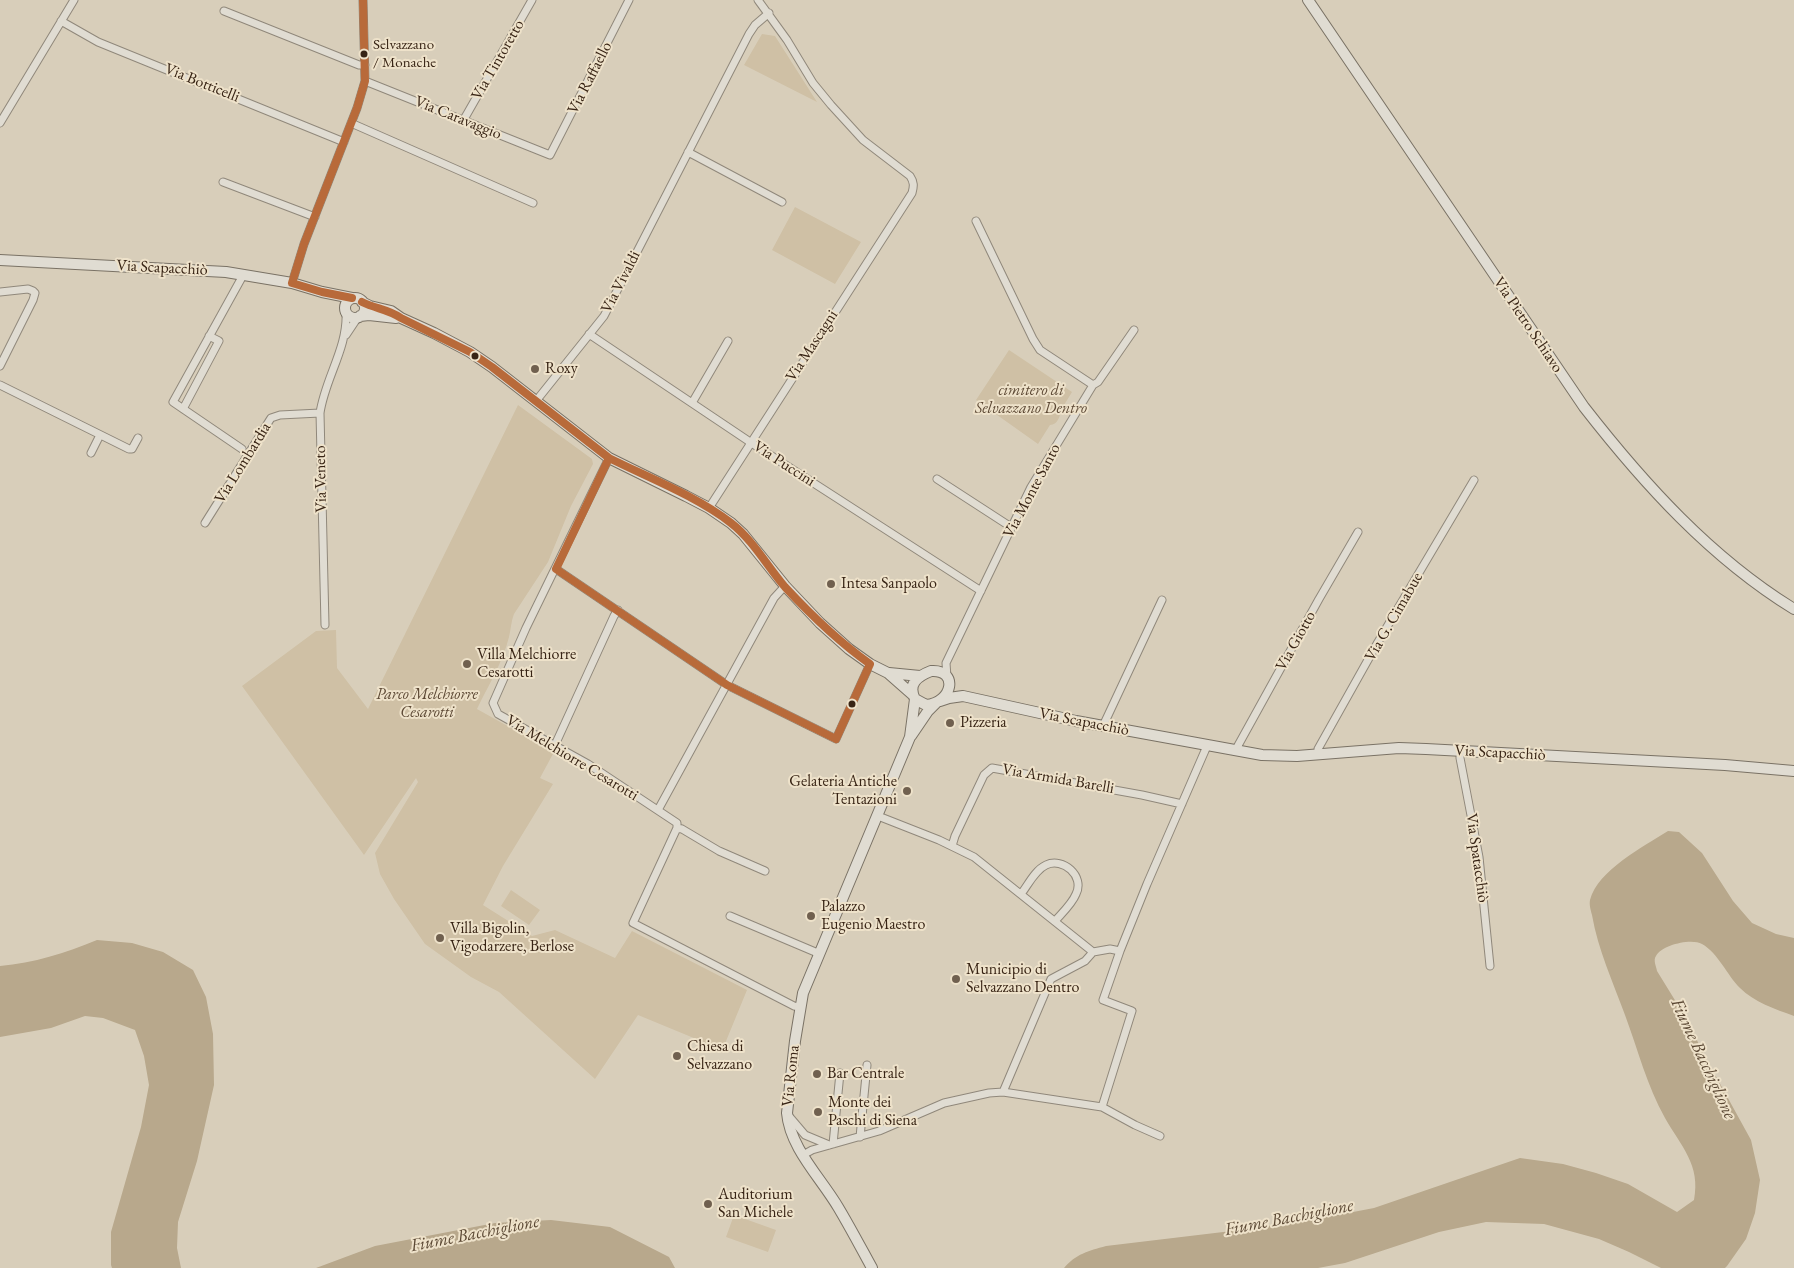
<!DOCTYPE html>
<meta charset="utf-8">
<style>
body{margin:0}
canvas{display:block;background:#d8ceba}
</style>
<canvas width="1794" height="1268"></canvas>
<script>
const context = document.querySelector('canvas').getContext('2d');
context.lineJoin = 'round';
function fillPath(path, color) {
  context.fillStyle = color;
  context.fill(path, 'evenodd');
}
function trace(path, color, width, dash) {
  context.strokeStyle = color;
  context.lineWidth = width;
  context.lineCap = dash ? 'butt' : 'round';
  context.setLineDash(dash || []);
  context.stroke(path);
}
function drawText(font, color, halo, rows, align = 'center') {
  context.font = font + ' "EB Garamond",serif';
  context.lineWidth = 4;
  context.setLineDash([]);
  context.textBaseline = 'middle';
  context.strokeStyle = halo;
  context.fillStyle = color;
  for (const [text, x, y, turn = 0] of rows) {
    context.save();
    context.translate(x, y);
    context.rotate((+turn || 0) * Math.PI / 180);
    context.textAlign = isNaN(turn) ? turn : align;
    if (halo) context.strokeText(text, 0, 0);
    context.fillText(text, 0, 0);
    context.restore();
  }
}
fillPath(new Path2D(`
 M762,34L775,36L817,102L744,65Z
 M795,207L861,242L835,284L772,250Z
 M1009,350L1072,392L1061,410L1062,411C1059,416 1058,425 1050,425L1038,444L976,400Z
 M518,405L592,459L593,464L571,506L548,562L514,614C511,622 511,629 509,637C503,662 488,686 477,709L554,752L540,778L553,784L503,866L483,905L532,936L555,930L615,958L632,931L747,990L724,1046L718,1048L638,1015L595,1079L499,992L471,977L425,944L394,899L380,874L375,853L418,782L416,778L364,855L242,686L316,631L336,630L337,668L368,709Z
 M511,890L540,910L529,925L501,906Z
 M734,1215L776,1230L768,1252L726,1237Z`), '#cfc0a5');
fillPath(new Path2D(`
 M1668,831L1679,832L1702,853L1733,901L1752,923L1776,934L1794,938V1016C1775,1009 1754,1002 1740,988C1727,975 1718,953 1702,944C1691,938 1662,945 1656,956C1653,960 1656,966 1657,971L1689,1023L1702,1051L1751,1140L1760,1180L1755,1213L1746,1239L1727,1266L1725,1268H1661L1629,1252L1599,1239L1544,1224L1486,1222L1439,1232L1345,1263L1318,1268H1064C1076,1254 1088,1251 1106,1246L1240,1230L1327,1217L1374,1208L1520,1158L1563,1164L1596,1173L1628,1184L1677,1212L1694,1200C1701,1165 1681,1146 1665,1118C1647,1086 1638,1050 1625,1015C1613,982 1598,950 1592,915C1591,911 1589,905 1590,900C1598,870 1643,847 1668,831Z
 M97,940L132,943L163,952L193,970L206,997L213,1034L214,1085L197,1161L178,1222L177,1248L181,1268H112L111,1265V1232L141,1127L149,1085L144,1056L135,1030L103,1018L85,1016L51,1028L0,1037V966C34,963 65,953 97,940Z
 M551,1220L610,1227L669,1257L675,1268H316L375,1246L495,1223Z`), '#b8a88c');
const street = new Path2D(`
 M224,11L359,65H365
 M61,21L98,42L344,142
 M365,81L550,155L629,0
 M463,121L532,0
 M0,123L74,0
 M351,123L533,203
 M688,152L782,202
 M223,182L315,217
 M976,221L1033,339L1040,350L1093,385
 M292,283L304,244L357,108L365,81L363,0
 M0,292L28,289L33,291L35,293L33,300L0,366
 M589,334L750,442L981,591
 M346,335L358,317
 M0,385L129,449H132L138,438
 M536,401L604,316L749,34L755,25L769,13
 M692,403L728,341
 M183,409L219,341L209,336
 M242,449L173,402L241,279L242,274
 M91,453L100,435
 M609,458L526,628L493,703L498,714L588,764L677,823V828L633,923L794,1006L800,1007
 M937,479L1011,527
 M709,508L912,193C914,186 914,182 910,176L863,140L831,105L813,83L787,40L758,0
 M205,523L271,418L280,415L320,413
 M556,569L727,685L836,739L870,664
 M325,625L320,413C325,378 348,348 346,312
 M947,677L946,663L1031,487L1093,385L1098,382L1134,330
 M1103,726L1162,600
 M555,745L614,616L618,610
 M1460,750V758L1479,857L1490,966
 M1235,751L1319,599L1358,532
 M1318,755V749L1378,642L1474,480
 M658,810L774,598L785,586
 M878,816L939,840L974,857L1093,952
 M677,828L682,829L719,851L765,871
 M952,846L955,836L984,775L992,768L1142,795L1182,804
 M1021,894C1028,885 1035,870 1046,865C1063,857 1085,876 1076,894C1072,904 1062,913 1055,921
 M730,916L820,954
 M1003,1092L1051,979L1085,961L1093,952L1110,949L1120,951L1147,884L1207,746
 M1102,1107L1132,1011L1103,1000L1120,951
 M788,1115L805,1135L829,1145
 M860,1137L867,1065
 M833,1144L840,1073
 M803,1155L812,1150L879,1131L944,1103L989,1093L1003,1092L1102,1107L1135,1125L1160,1136`);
const secondary = new Path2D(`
 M1308,0L1584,407C1644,484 1711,558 1794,609
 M0,260L226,272L292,283L322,292L352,298
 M345 308a10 10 0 1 1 20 0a10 10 0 1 1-20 0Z
 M362,302L370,306L391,311L401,318L434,333L470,352L492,367L609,458L686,496L709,508L731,523L743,534L785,586L820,623L849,649L870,664L888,673L913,695
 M360,316L369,315L396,318
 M931,671C959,669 953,703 926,705L915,699C907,684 918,676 931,671Z
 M889,673L920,676
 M940,701L949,698L963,696L1076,721L1262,755L1297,756L1399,748L1426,749L1725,765L1794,771
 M911,736L928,711L937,702
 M872,1268C861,1248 850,1227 838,1207C821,1178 790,1148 787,1113L795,1041L803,993L910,737L915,699`);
trace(street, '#90887b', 9);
trace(secondary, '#7a7265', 12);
trace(street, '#e0dcd2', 7);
trace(secondary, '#e0dcd2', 10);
trace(new Path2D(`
 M352,298L322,292L292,283L304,244L357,108L365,81L363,0
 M362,302C376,309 388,309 401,318L470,352L492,367L609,458
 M609,458C649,478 696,496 731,523C753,540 767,566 785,587C811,615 839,642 870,664L836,739L727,685L556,569Z`), '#b86a3a', 8);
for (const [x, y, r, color] of [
 [364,54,4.5,"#382415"],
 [475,356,4.5,"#382415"],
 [535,369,5,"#70604f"],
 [831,584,5,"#70604f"],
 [467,664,5,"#70604f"],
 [852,704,4.5,"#382415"],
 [950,723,5,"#70604f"],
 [907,791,5,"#70604f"],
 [811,916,5,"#70604f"],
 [440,938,5,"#70604f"],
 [956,979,5,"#70604f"],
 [677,1056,5,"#70604f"],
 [817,1074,5,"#70604f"],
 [818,1112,5,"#70604f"],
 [708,1204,5,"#70604f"]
]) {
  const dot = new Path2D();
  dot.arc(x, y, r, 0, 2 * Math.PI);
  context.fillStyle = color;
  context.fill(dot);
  trace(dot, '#eee2ca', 2);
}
drawText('15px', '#382415', '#eee2ca', [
 ["Selvazzano",373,45],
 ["/ Monache",373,63]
], 'left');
drawText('16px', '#382415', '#eee2ca', [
 ["Via Tintoretto",498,60,-60],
 ["Via Raffaello",590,78,-63],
 ["Via Botticelli",202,83,22],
 ["Via Caravaggio",458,118,22],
 ["Via Scapacchiò",162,268,3],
 ["Via Vivaldi",621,282,-63],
 ["Via Pietro Schiavo",1528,325,56],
 ["Via Mascagni",812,346,-57],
 ["Via Lombardia",243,463,-58],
 ["Via Puccini",784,464,33],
 ["Via Veneto",321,479,-91],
 ["Via Monte Santo",1032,491,-62],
 ["Via G. Cimabue",1394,617,-60],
 ["Via Giotto",1296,641,-61],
 ["Via Scapacchiò",1084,722,11],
 ["Via Scapacchiò",1500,753,3],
 ["Via Melchiorre Cesarotti",572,758,31],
 ["Via Armida Barelli",1058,779,10],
 ["Via Spatacchiò",1477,858,82],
 ["Via Roma",791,1076,-84]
]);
drawText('16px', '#382415', '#eee2ca', [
 ["Roxy",545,369],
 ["Intesa Sanpaolo",841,584],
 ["Villa Melchiorre",477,655],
 ["Cesarotti",477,673],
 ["Pizzeria",960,723],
 ["Gelateria Antiche",897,782,"right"],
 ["Tentazioni",897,800,"right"],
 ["Palazzo",821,907],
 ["Eugenio Maestro",821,925],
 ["Villa Bigolin,",450,929],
 ["Vigodarzere, Berlose",450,947],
 ["Municipio di",966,970],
 ["Selvazzano Dentro",966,988],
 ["Chiesa di",687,1047],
 ["Selvazzano",687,1065],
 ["Bar Centrale",827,1074],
 ["Monte dei",828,1103],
 ["Paschi di Siena",828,1121],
 ["Auditorium",718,1195],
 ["San Michele",718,1213]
], 'left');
drawText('italic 16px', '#5c4834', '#eee2ca', [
 ["cimitero di",1031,391],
 ["Selvazzano Dentro",1031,409],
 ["Parco Melchiorre",427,695],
 ["Cesarotti",427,713]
]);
drawText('italic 18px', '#5a4733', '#eee2ca', [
 ["Fiume Bacchiglione",1703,1059,65],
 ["Fiume Bacchiglione",1289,1218,-11],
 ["Fiume Bacchiglione",475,1234,-11]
]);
</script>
